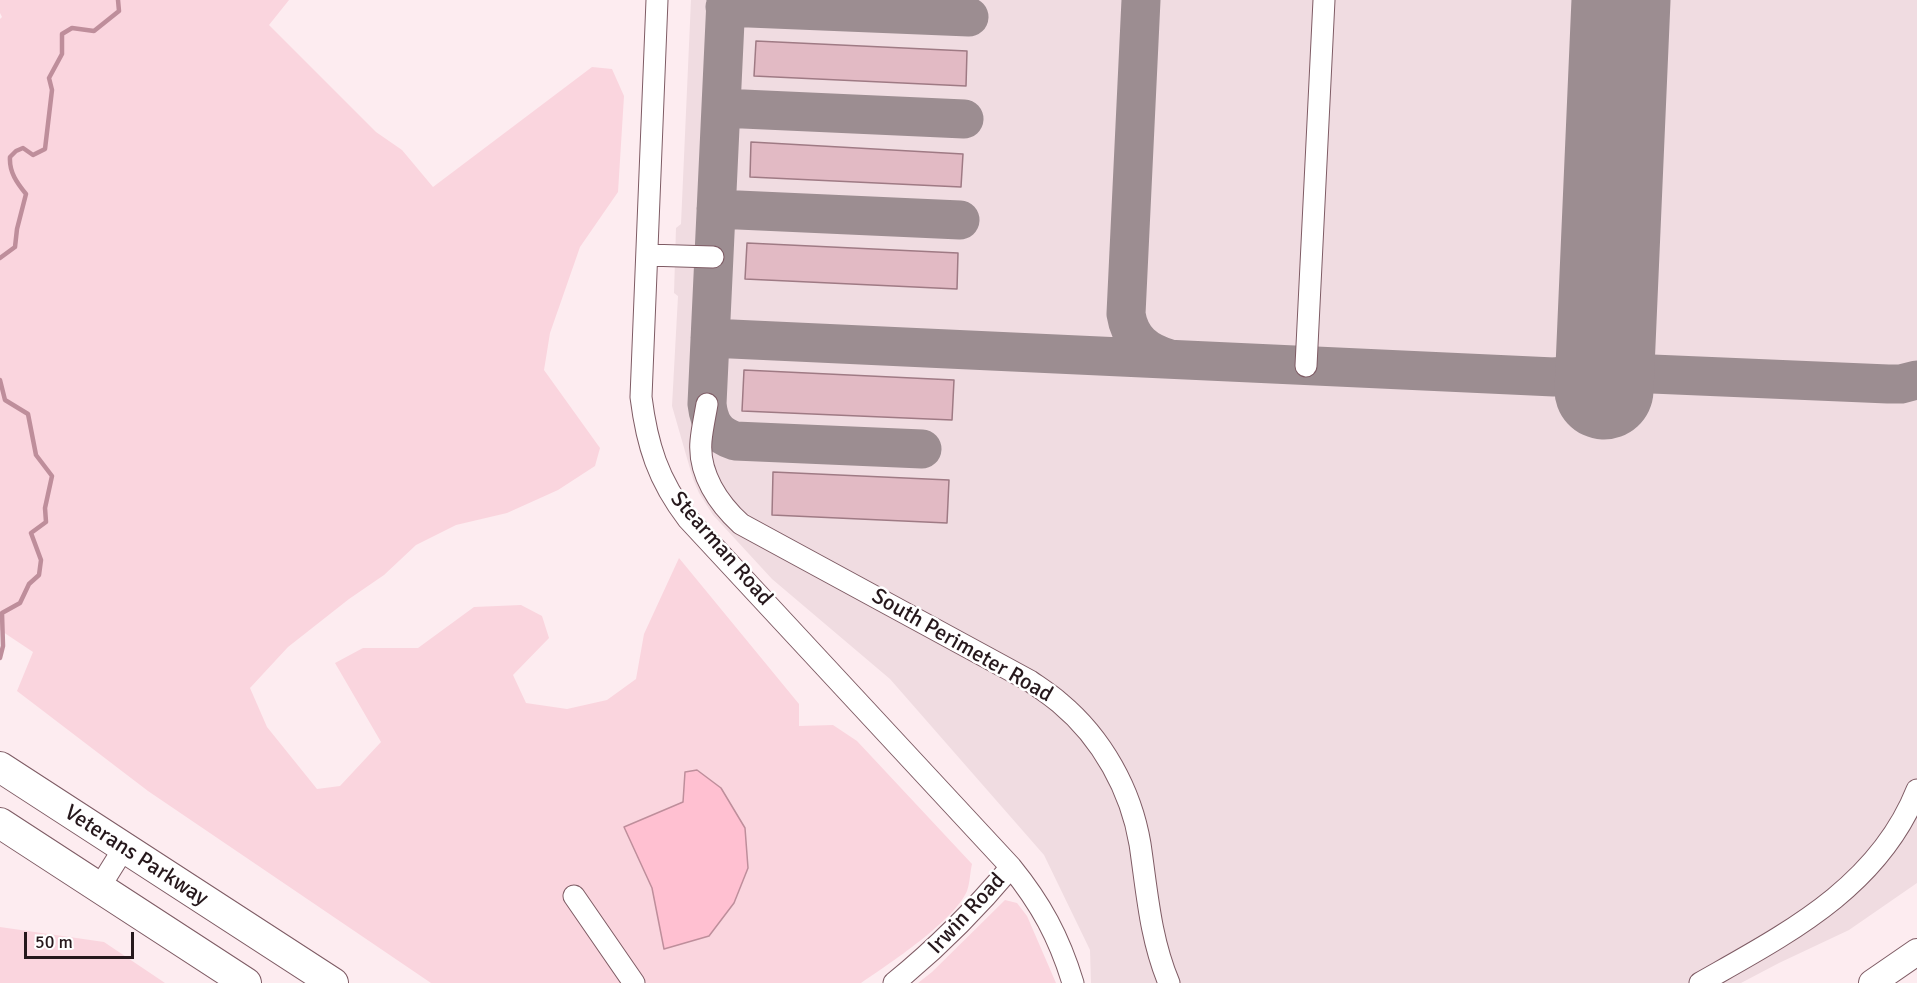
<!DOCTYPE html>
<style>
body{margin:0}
#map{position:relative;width:1917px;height:983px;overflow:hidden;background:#fdecf0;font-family:Signika,sans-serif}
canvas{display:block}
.scale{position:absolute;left:24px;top:932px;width:110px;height:27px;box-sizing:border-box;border:3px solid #26181c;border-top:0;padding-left:8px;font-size:18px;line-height:21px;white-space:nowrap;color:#26181c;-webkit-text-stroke:4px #fff;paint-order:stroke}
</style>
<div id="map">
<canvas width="1917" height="983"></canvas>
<div class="scale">50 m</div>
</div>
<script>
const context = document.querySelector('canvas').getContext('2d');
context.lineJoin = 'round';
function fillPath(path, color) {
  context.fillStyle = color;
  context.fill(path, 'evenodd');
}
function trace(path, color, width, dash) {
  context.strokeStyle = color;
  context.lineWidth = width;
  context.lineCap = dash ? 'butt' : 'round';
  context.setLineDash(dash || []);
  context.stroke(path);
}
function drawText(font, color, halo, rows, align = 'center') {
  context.font = font + ' Signika,sans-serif';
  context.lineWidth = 5;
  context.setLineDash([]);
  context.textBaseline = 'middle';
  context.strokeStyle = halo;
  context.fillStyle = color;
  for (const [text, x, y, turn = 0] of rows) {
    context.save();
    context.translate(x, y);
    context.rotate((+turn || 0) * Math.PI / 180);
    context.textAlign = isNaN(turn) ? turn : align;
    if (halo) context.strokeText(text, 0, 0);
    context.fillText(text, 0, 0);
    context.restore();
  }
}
fillPath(new Path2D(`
 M691,0H1917V883L1849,930L1779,963L1741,983H1091L1090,950L1044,855L890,679L772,579L713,515L699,493L693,479L672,406L678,296L674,293L676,228L681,224Z`), '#f0dce1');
fillPath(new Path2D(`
 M0,0H289L269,25L376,132L402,150L433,187L592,67L612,69L624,96L618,192L580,247L550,333L544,370L600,448L595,466L558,490L507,513L456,525L416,545L384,575L349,599L288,647L250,688L267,727L317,789L340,786L381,742L335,663L363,648H418L474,607L521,605L542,616L549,638L513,675L526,703L567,709L607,700L636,679L644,634L679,558L799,704V726L833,725L857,741L972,864C970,872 970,883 967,891C955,920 888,965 861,983H431L148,791L17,691L33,652L0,630V19L2,17L0,13Z
 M1005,900L1017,903L1027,916L1056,983H918L932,972Z
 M0,927L104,942L165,983H0Z`), '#fad5de');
const water = new Path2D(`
 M697,770L721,788L745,828L748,868L734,903L709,936L664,949L652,888L624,827L683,802L685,772Z`);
fillPath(water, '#ffc0d1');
trace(water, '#be8e9b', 1.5);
trace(new Path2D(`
 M0,258L15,247L17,229L26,194C17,183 9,172 10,157L16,151L23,148L33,155L45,149L52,90L49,78L62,54V34L72,28L94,31L119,11L118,0
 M0,380L5,400L28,414L36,455L52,476L45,508L46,522L31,533L41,560L39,575L29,584L20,603L2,613L3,646L0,658`), '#be8e9b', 4.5);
trace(new Path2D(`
 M726,0L707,404C709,423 716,435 735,441L922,449
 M1141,0L1126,314C1130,340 1146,352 1170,359
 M725,7L969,17
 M721,108L964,119
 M716,209L960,220
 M710,338L1554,377L1605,372L1888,384H1901L1917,380`), '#9c8d91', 39);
trace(new Path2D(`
 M1604,390L1621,0`), '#9c8d91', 99);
const building = new Path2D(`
 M756,41L967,51L966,86L754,76Z
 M751,142L963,154L961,187L750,177Z
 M747,243L958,253L957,289L745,279Z
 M744,370L954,380L952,420L742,411Z
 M773,472L949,480L947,523L772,515Z`);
fillPath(building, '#e2bac4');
trace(building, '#9f7a84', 1.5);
const minor = new Path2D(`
 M657,0L641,397C647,445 658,480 688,519L1011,867C1041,904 1059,937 1073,983
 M647,255L713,257
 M1306,366L1324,0
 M707,404C705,416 702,429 701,441C698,474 719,504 741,524L1030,681C1040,688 1051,695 1060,703C1102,738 1131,790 1140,844C1147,891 1150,938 1169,983
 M99,888L124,848
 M574,896L634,983
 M894,983C937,948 975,910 1011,867
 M1700,983C1786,934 1878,888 1917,790`);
const major = new Path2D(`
 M1872,983L1917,952`);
const highway = new Path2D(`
 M0,767L333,983
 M0,823L246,983`);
trace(minor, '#7e5b64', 23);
trace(major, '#7e5b64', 28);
trace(highway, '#7e5b64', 32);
trace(minor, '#fff', 21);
trace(major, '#fff', 26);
trace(highway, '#fff', 30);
drawText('22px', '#26181c', '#fff', [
 ["Stearman Road",721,549,49],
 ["South Perimeter Road",962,646,30],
 ["Veterans Parkway",136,856,33],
 ["Irwin Road",967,914,-47]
]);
</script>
